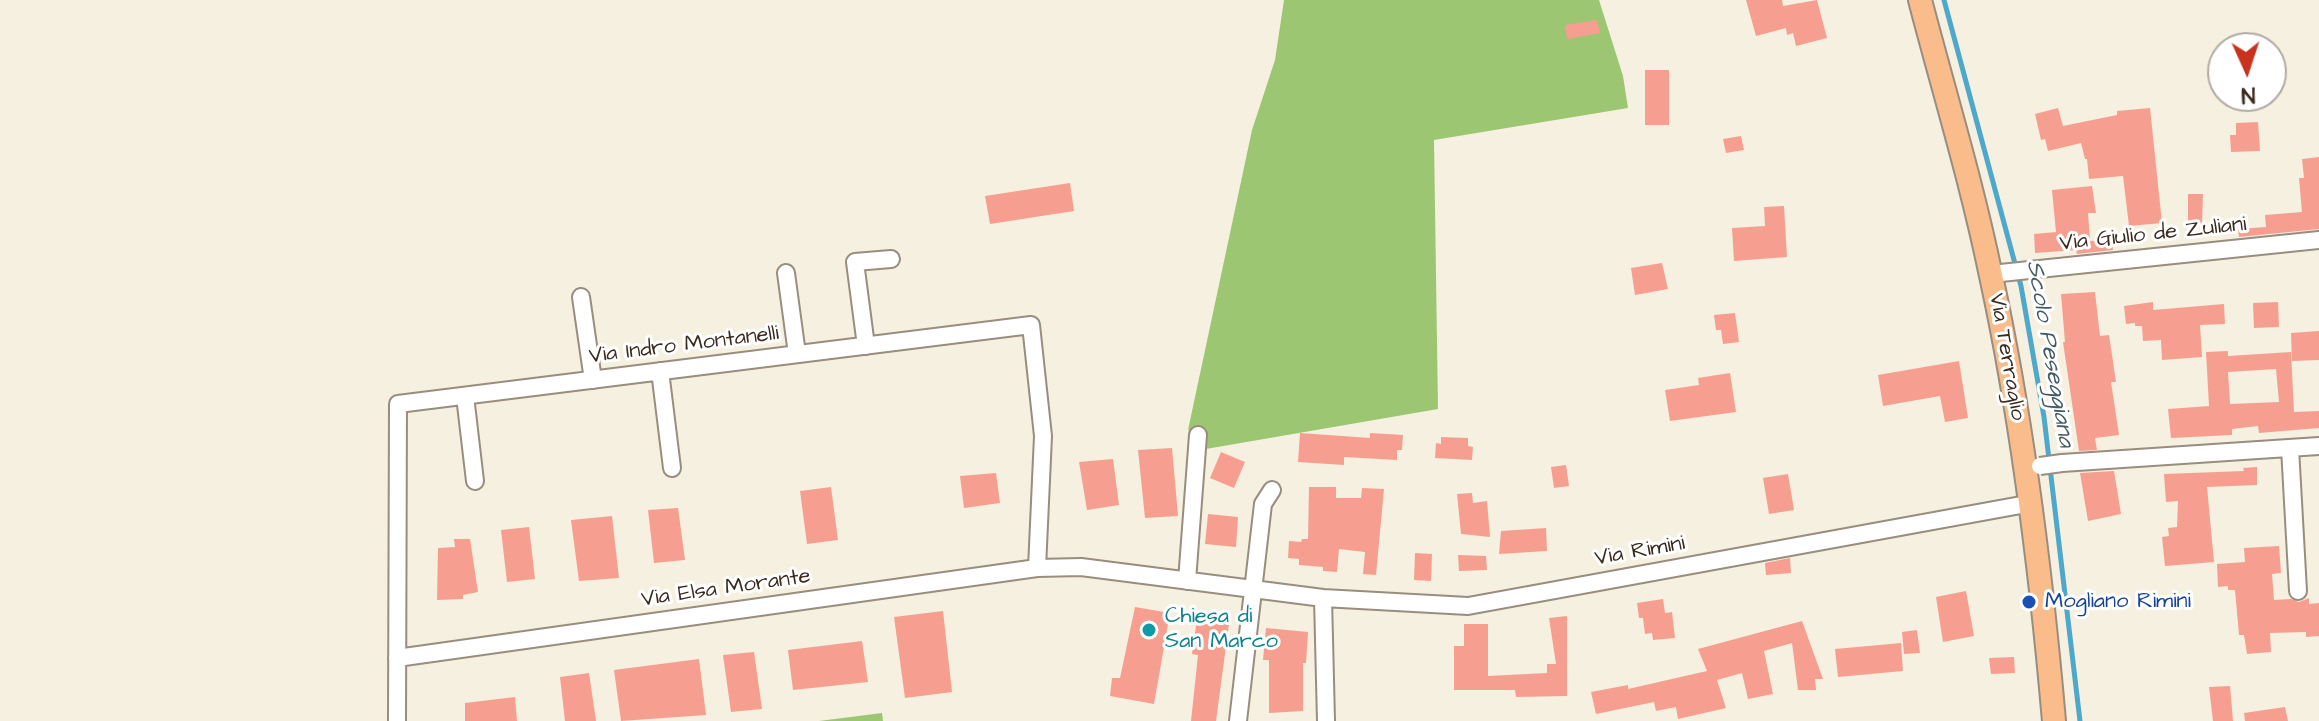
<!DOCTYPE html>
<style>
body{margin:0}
#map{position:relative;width:2319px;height:721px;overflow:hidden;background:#f6f0e0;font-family:"Architects Daughter",sans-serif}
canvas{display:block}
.north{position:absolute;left:2207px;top:32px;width:80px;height:80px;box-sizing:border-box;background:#fff;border:2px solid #b1aaa5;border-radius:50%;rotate:177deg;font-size:22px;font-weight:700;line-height:32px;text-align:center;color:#3b2a1e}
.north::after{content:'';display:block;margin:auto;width:28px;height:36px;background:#c8321e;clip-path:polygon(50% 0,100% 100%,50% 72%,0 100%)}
</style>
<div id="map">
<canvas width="2319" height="721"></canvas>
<div class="north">N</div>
</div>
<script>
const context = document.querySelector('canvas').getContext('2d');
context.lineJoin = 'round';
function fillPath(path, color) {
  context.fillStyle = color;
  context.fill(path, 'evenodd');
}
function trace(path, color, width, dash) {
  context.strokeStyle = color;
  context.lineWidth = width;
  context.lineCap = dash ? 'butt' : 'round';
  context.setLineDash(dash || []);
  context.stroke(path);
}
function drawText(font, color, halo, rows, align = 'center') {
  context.font = font + ' "Architects Daughter",sans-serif';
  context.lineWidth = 6;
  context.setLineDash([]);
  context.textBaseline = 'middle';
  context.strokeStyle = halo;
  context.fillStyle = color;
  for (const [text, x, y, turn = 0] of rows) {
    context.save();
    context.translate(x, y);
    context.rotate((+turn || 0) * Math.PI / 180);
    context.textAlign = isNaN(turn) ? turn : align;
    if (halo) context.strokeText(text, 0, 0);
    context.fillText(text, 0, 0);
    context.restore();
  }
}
fillPath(new Path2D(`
 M1284,0H1599L1623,76L1628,108L1434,140L1438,409L1200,450L1203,430H1188L1252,130L1275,60Z
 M882,713L883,721H819Z`), '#9dc672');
trace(new Path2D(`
 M1944,0L2021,286L2044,417L2080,721`), '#4ea8cb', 5);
fillPath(new Path2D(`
 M1746,0H1782L1783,6L1817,0L1827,38L1796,46L1793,33L1787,35L1786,28L1756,36Z
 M1597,20L1600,33L1567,39L1565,25Z
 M1645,70H1669V125H1645Z
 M2058,108L2063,126L2117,115V111L2150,108L2162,223L2129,226L2123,176L2089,179L2087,159H2085L2081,143L2048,151L2045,139L2041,140L2035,114Z
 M2258,122L2260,151L2231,152L2230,135H2236V123Z
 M1741,136L1744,150L1726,153L1723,139Z
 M2319,157V229L2239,237L2238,229L2266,227L2265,215L2302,212L2299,178H2304L2302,159Z
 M1070,183L1074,211L990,224L985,196Z
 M2092,186L2096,213H2088L2090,241L2112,239L2113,250L2077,254L2076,250L2035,253L2034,234L2056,232L2052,190Z
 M2188,194H2203L2202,224H2188Z
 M1784,206L1787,257L1734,261L1732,228L1765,226L1764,207Z
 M1662,263L1668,289L1635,295L1631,268Z
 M2095,292L2100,336L2109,335L2116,382H2111L2119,435L2095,438L2097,450L2079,451L2063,342H2065L2061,294Z
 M2153,302V310L2224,304L2225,324L2200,325L2202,357L2162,360L2161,340L2143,341L2142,326H2135V323L2126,324L2124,306Z
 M2278,302L2279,327L2254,328L2253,303Z
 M1735,313L1739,342L1723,344L1721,330H1716L1714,315Z
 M2319,331V360L2292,361L2291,333Z
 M2228,351V356L2291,352L2294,412L2319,411V428L2259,433L2258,426L2232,429V435L2171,438L2168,409L2209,406L2206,352ZM2276,369L2279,402L2230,404L2228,372Z
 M1959,361L1968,418L1945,422L1940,396L1883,406L1878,375Z
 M1730,373L1736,412L1670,421L1665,390L1699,385L1698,378Z
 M1300,433L1370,438V433L1403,435L1402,450H1397V460L1344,457V465L1298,462Z
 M1441,437L1468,438V446L1473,447L1472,460L1435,458L1436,443L1441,444Z
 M1172,448L1178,516L1145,518L1138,450Z
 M1221,452L1245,462L1234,488L1210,478Z
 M1113,459L1119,505L1087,510L1079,462Z
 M1566,465L1569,486L1554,488L1551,467Z
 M2257,467V485L2207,487L2214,562L2165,566L2162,537L2169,536L2168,528L2177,527L2178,501L2166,502L2164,474L2244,471L2243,468Z
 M2114,471L2121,514L2088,521L2080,473Z
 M996,473L1000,503L964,508L960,476Z
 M1788,474L1794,510L1769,514L1763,478Z
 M831,487L838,540L807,544L800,491Z
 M1309,487H1336V498H1361L1362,488L1384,489L1376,575L1363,574L1365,552L1339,549L1337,572L1323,571V567L1299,565V559L1288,558L1289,541L1301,542L1302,539H1308Z
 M1472,493L1473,503L1487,501L1490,537L1461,534L1457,494Z
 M678,508L685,560L654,563L648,510Z
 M1208,514L1238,517L1236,547L1205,544Z
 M612,516L619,578L579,581L571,520Z
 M529,527L535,579L507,582L501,530Z
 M1546,528L1547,551L1499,554L1501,531Z
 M454,539H470L478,592L463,595V599L437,600L438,548L455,547Z
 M2279,546L2281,573L2272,574L2274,600L2291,599L2299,602L2309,598V604L2319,603V636L2306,637V632L2270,633L2271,652L2247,654L2244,635H2239L2235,590H2228V586L2218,587L2217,564L2245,562L2244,548Z
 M1415,553L1432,554L1431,581L1414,580Z
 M1458,555L1486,556L1487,570L1459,571Z
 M1790,558L1791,573L1766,575L1765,563Z
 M1966,591L1974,636L1943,642L1936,597Z
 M1663,599L1665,613L1672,612L1675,638L1653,640L1652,633L1645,634L1643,618H1639L1637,603Z
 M1135,607L1170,613L1154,704L1110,696L1112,678H1120Z
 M943,611L952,692L905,698L894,617Z
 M1567,616V696L1516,697L1515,690H1454V646H1464V624H1488V676L1547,673V664H1556L1549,618Z
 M1197,619L1229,624L1216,721H1191L1198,655L1192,654Z
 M1802,621L1823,679H1815L1816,690H1798L1792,643L1764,651L1773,694L1748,699L1742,673L1717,680L1726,708L1678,719L1676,707L1656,711L1654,702L1596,714L1591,692L1628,685V689L1707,671L1698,649Z
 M1266,628L1308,632L1306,663H1303V711L1269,713V660H1263Z
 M1917,630L1920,653L1904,654L1902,632Z
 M862,641L868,682L793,690L788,650Z
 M1901,643L1903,671L1838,677L1835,649Z
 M754,652L762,709L731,712L723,655Z
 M2014,657L2015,673L1991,674L1989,658Z
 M699,659L706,715L621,721L614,670Z
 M589,673L596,721H565L560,677Z
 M2230,686L2233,721H2213L2209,687Z
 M515,697L517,721H465V703Z
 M2285,707L2288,721H2245L2244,713Z`), '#f69f91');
const minor = new Path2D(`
 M786,273L797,354
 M1991,274L2319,240
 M581,297L593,380
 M866,346L855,262L891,259
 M660,371L672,468
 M465,396L475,481
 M2290,448L2298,591
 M2062,463L2319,446
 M1187,581L1198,435
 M1323,598L1326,721
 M397,658L1037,568L1081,567L1323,598L1468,606L2032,503
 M397,721L398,404L1031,325L1043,436L1037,568
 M1238,721L1263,504L1272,490`);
const major = new Path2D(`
 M1920,0C1944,92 1972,183 1991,276C2023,423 2041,572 2054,721`);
trace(minor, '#988d7f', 20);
trace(major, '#988d7f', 26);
trace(minor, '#fff', 16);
trace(major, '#f9bc8a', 22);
const minorBridge = new Path2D(`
 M2040,466L2062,463`);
trace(minorBridge, '#988d7f', 20, []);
trace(minorBridge, '#fff', 16);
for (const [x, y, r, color] of [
 [2029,602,8,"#1a4fb4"],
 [1149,630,8,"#0f9aa8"]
]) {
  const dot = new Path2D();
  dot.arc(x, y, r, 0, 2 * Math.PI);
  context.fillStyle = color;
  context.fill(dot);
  trace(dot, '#fff', 3);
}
drawText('22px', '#3b2a1e', '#fff', [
 ["Via Giulio de Zuliani",2153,235,-6],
 ["Via Indro Montanelli",684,346,-7],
 ["Via Terraglio",2006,357,80],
 ["Via Rimini",1640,552,-10],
 ["Via Elsa Morante",726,589,-8]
]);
drawText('22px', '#164399', '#fff', [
 ["Mogliano Rimini",2045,602]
], 'left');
drawText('22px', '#0d838f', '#fff', [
 ["Chiesa di",1165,617],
 ["San Marco",1165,642]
], 'left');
drawText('italic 24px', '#435c63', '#fff', [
 ["Scolo Peseggiana",2049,354,80]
]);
</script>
